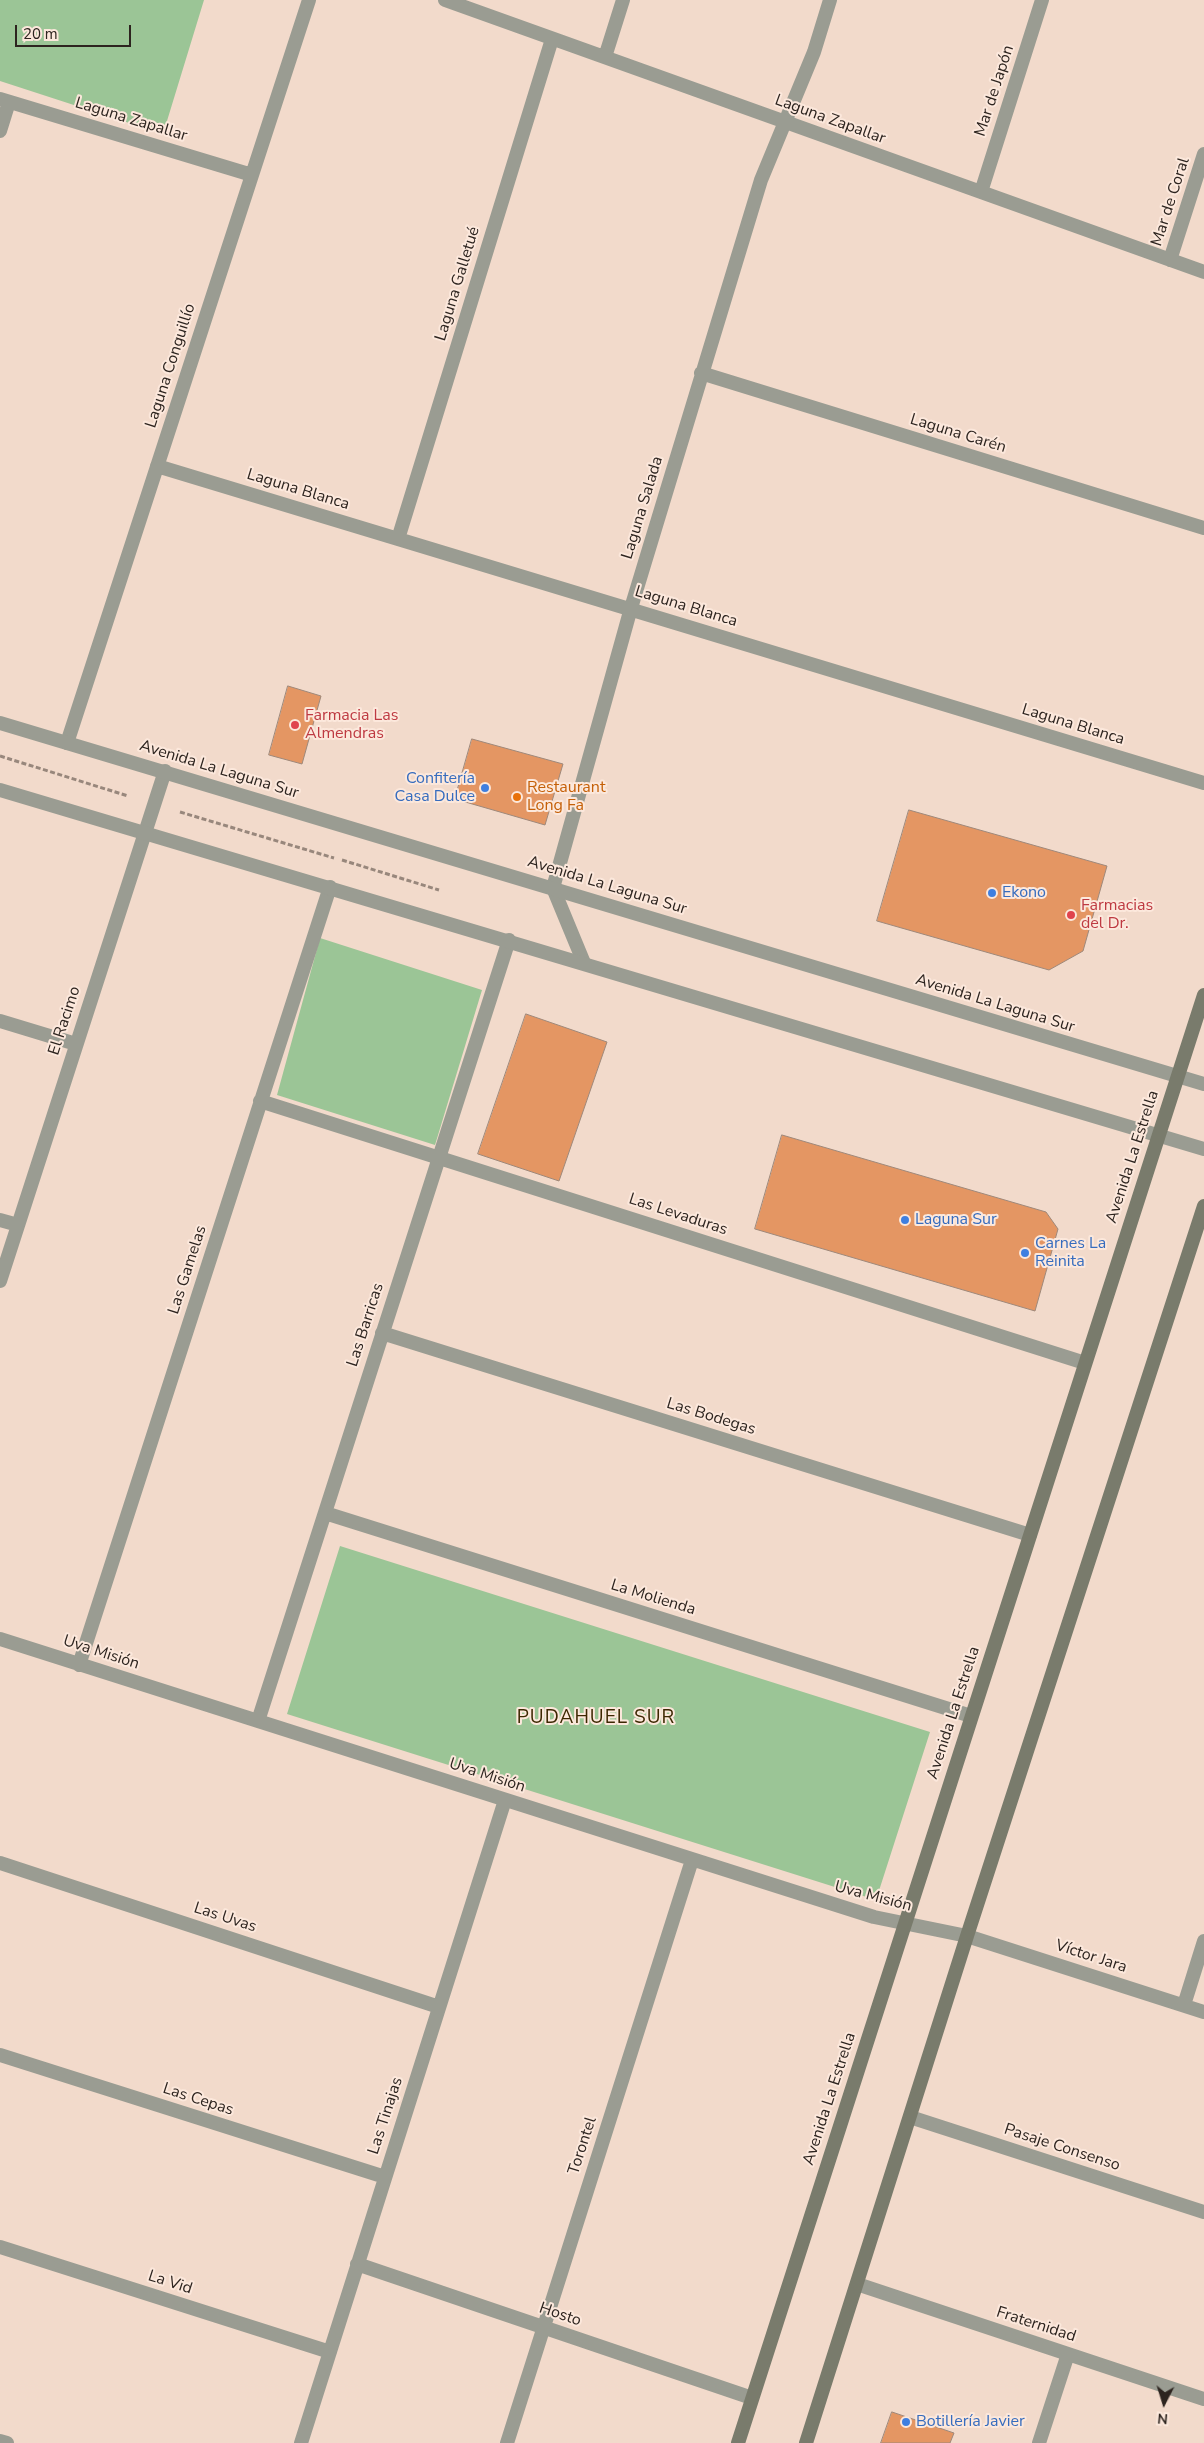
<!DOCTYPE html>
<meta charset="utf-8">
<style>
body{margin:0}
#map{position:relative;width:1204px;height:2443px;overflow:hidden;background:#f2dacb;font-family:"Nunito Sans",sans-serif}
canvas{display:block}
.north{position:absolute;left:1139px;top:2378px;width:50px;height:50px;-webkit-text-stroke:4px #fce8dc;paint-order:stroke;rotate:185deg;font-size:14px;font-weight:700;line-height:20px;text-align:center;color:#2d241f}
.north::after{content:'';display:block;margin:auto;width:18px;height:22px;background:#2d241f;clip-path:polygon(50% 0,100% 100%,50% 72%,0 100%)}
.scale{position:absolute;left:15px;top:25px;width:116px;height:22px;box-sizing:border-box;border:2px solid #2d241f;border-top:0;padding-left:6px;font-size:15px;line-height:18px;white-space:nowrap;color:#2d241f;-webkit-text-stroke:4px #fce8dc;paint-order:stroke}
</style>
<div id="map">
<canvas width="1204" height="2443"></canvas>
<div class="north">N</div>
<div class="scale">20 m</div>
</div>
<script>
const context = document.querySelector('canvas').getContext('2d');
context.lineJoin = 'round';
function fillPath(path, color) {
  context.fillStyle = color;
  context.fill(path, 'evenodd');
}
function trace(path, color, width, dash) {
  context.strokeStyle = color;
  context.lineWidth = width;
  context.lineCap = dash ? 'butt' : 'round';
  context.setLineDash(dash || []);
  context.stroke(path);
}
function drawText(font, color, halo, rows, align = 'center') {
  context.font = font + ' "Nunito Sans",sans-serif';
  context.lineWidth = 4;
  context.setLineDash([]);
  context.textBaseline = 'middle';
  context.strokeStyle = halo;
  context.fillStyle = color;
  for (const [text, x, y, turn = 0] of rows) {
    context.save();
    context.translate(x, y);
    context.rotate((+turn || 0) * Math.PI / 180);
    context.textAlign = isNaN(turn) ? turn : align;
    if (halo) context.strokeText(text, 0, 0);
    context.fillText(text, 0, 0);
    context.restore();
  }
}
fillPath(new Path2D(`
 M0,0H204L163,134L0,81Z
 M320,938L482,990L435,1145L277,1095Z
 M340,1546L930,1732L876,1900L287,1714Z`), '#9bc596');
const building = new Path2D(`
 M288,686L321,696L302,764L269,755Z
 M472,739L563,764L545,825L455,799Z
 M909,810L1107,866L1083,951L1049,970L877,921Z
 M526,1014L607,1042L559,1181L478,1154Z
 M782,1135L1046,1212L1058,1229L1035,1311L755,1229Z
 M892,2412L954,2433L950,2443H881Z`);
fillPath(building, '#e49663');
trace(building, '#9e887a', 1);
trace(new Path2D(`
 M0,756L128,796
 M180,812L334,858
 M342,860L439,890`), '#98877c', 3, [5, 2.5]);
trace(new Path2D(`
 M445,0L1204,272
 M605,57L623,0
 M0,99L252,175
 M0,131L9,102
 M981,192L1042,0
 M1170,260L1204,154
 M701,373L1204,528
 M157,466L1204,783
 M398,539L552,39
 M67,743L309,0
 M584,963L553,888L631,608L761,180L814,52L830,0
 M0,1021L76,1044
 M260,1101L1085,1363
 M0,1220L18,1225
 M0,1281L165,771
 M382,1333L1030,1535
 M325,1513L971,1716
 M0,1639L874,1917L967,1936L1204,2012
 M79,1665L330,887
 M258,1721L509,940
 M0,1863L439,2007
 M1184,2005L1204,1941
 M0,2055L385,2177
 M910,2117L1204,2212
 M0,2247L330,2352
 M357,2264L752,2398
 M857,2284L1204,2399
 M0,2441L7,2443
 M301,2443L505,1800
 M507,2443L692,1860
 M1039,2443L1068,2354`), '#9a9c92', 14);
trace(new Path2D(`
 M0,723L1204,1084
 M0,790L1204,1149`), '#9a9c92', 14);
trace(new Path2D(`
 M738,2443L1204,995
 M806,2443L967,1936L1204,1206`), '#797b6c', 14);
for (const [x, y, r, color] of [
 [295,725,5,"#e0444e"],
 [485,788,5,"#3f7fe0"],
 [517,797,5,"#e8710a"],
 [992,893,5,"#3f7fe0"],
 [1071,915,5,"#e0444e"],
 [905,1220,5,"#3f7fe0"],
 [1025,1253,5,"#3f7fe0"],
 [906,2422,5,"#3f7fe0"]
]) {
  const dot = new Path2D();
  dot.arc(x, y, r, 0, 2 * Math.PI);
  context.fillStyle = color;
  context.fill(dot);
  trace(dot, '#fce8dc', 2);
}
drawText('16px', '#2d241f', '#fce8dc', [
 ["Mar de Japón",995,91,-72],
 ["Laguna Zapallar",131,120,17],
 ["Laguna Zapallar",830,120,20],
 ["Mar de Coral",1171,202,-72],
 ["Laguna Galletué",458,284,-73],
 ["Laguna Conguillío",171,366,-72],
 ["Laguna Carén",958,434,17],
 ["Laguna Blanca",298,490,17],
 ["Laguna Salada",643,508,-73],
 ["Laguna Blanca",686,607,17],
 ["Laguna Blanca",1073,725,17],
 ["Avenida La Laguna Sur",219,770,17],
 ["Avenida La Laguna Sur",607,886,17],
 ["Avenida La Laguna Sur",995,1004,17],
 ["El Racimo",65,1021,-72],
 ["Avenida La Estrella",1133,1157,-72],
 ["Las Levaduras",678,1215,18],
 ["Las Gamelas",188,1270,-72],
 ["Las Barricas",366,1325,-72],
 ["Las Bodegas",711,1417,17],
 ["La Molienda",653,1598,17],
 ["Uva Misión",101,1653,18],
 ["Avenida La Estrella",954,1713,-72],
 ["Uva Misión",487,1776,18],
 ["Uva Misión",873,1897,15],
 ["Las Uvas",225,1918,18],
 ["Víctor Jara",1091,1957,18],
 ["Avenida La Estrella",830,2099,-72],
 ["Las Cepas",198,2100,18],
 ["Las Tinajas",386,2116,-72],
 ["Torontel",583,2146,-72],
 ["Pasaje Consenso",1062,2148,18],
 ["La Vid",170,2283,18],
 ["Hosto",560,2315,19],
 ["Fraternidad",1036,2325,18]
]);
drawText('16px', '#be3a42', '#fce8dc', [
 ["Farmacia Las",305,716],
 ["Almendras",305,734],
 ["Farmacias",1081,906],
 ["del Dr.",1081,924]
], 'left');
drawText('16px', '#366cbe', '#fce8dc', [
 ["Confitería",475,779,"right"],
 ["Casa Dulce",475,797,"right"],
 ["Ekono",1002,893],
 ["Laguna Sur",915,1220],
 ["Carnes La",1035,1244],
 ["Reinita",1035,1262],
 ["Botillería Javier",916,2422]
], 'left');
drawText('16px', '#c56008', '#fce8dc', [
 ["Restaurant",527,788],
 ["Long Fa",527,806]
], 'left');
context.letterSpacing = '1px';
drawText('19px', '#3c2701', '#fce8dc', [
 ["PUDAHUEL SUR",596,1718]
]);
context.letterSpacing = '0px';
</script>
